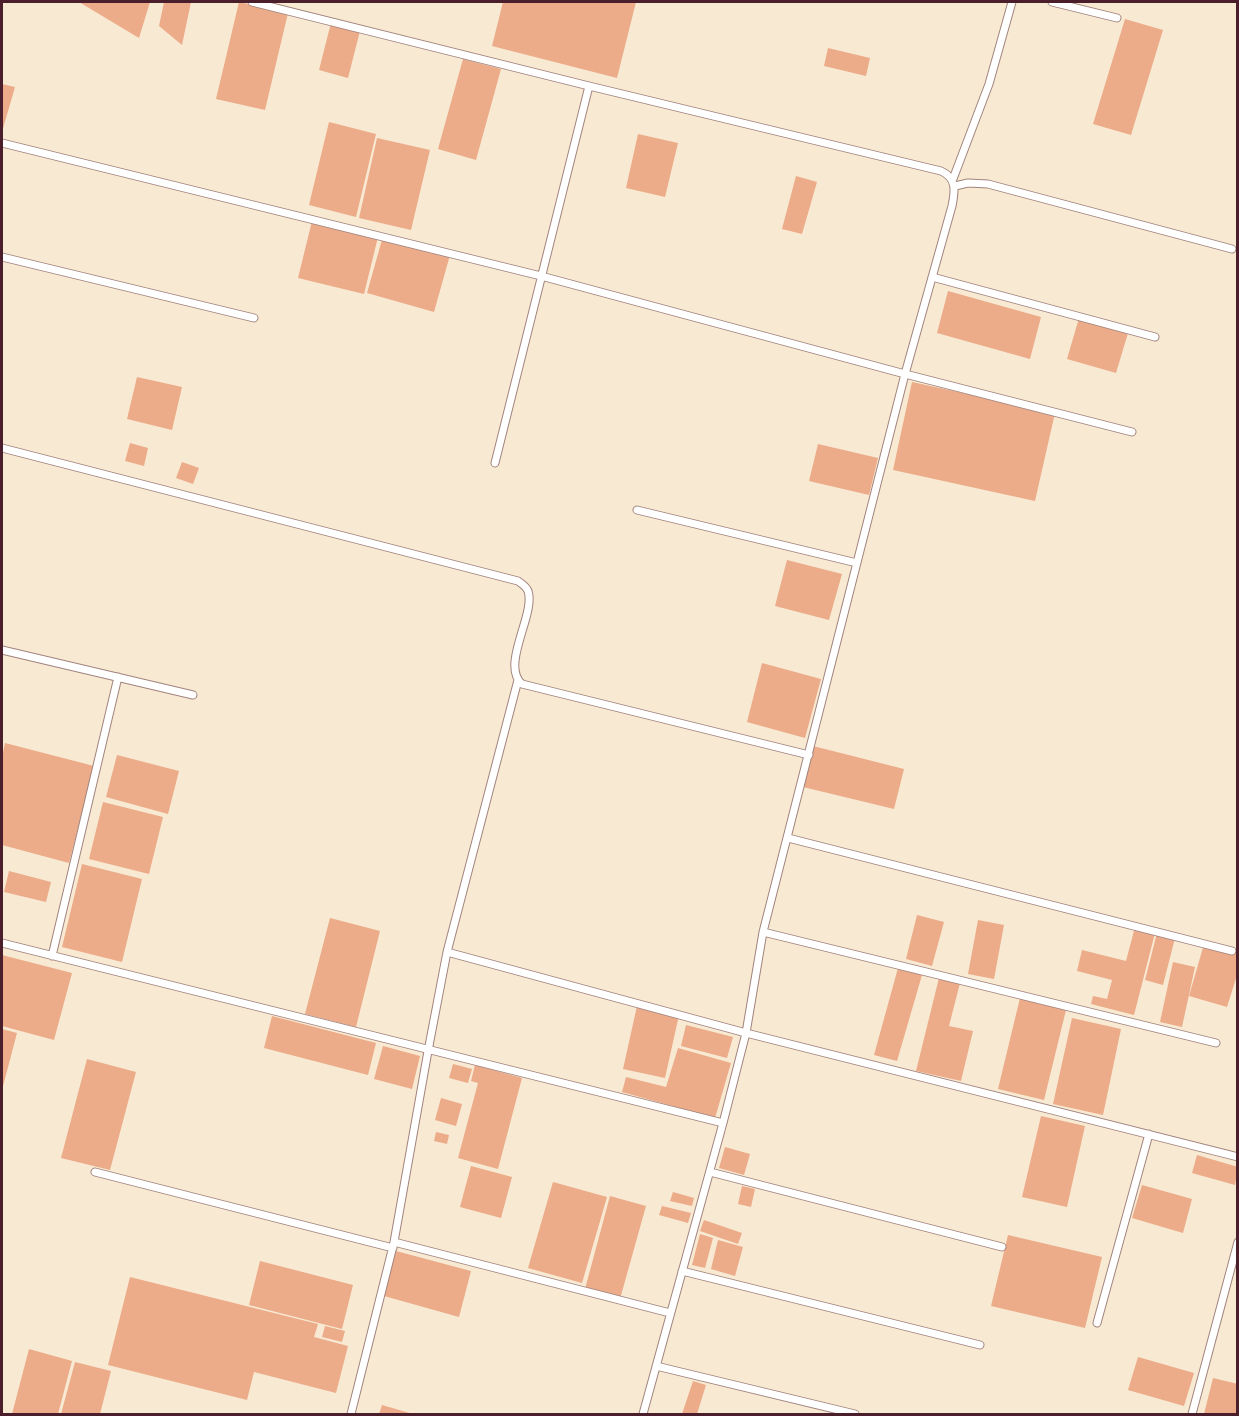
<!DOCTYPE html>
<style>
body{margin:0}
#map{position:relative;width:1239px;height:1416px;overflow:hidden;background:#f8e9d2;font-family:"Shantell Sans",sans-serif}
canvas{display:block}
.frame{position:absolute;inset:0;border:3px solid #4a1f2b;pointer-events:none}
</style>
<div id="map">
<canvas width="1239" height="1416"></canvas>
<div class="frame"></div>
</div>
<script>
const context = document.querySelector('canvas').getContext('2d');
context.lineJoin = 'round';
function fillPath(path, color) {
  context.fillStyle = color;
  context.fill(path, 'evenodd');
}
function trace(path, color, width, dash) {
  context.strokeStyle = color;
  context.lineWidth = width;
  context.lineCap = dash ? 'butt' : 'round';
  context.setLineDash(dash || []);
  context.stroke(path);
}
fillPath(new Path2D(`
 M79,2H150L139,38Z
 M164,2H191L182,45L159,26Z
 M239,2L288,13L265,110L216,99Z
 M503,2H636L617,78L492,46Z
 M332,19L361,27L348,78L319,70Z
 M1125,19L1163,30L1131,135L1093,124Z
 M828,48L870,58L866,76L824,66Z
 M463,59L501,69L476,160L438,149Z
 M2,84L15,87L2,132Z
 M329,122L376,134L356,217L309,205Z
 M638,134L678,143L665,197L626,188Z
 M377,138L430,150L411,230L359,218Z
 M796,176L817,182L802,234L782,229Z
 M312,221L378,237L364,294L298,278Z
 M383,236L450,255L434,312L367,293Z
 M948,291L1041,317L1030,359L937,333Z
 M1079,318L1128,333L1116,373L1067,359Z
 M137,377L182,387L172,430L127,419Z
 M912,382L1055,413L1035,501L893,470Z
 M130,443L148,448L144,466L125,461Z
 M818,444L878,458L869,495L809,481Z
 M182,462L199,468L193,484L176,478Z
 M787,560L842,574L829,620L775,606Z
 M762,663L821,679L805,738L747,722Z
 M5,743L94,766L69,863L2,845V757Z
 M813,746L904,769L894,809L803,787Z
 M117,755L179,771L168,814L106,797Z
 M103,802L163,817L149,874L89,859Z
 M82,864L142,879L122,962L62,947Z
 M9,871L51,882L46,902L4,892Z
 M917,915L944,922L932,966L906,959Z
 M330,918L380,931L356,1027L305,1014Z
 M978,920L1004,925L994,979L968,974Z
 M1135,927L1155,933L1134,1015L1091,1004L1093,996L1107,999L1112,980L1077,971L1082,950L1126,961Z
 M1157,933L1175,938L1163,985L1145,980Z
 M1204,944L1238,954V972L1227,1007L1189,996Z
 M2,955L72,973L54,1040L2,1026Z
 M1173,962L1195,967L1182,1027L1160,1022Z
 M898,968L922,975L897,1061L874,1055Z
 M939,978L960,983L949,1026L973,1031L961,1081L916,1071Z
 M1020,998L1066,1010L1044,1100L998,1089Z
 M637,1006L679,1015L665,1078L623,1069Z
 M272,1016L376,1043L368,1075L264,1048Z
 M1072,1018L1121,1029L1103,1115L1053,1104Z
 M686,1025L733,1037L727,1058L681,1046Z
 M2,1029L17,1033L2,1090Z
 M383,1046L420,1056L412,1089L374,1079Z
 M678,1048L731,1063L715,1118L622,1092L626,1077L666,1087Z
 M87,1059L136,1072L110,1170L61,1158Z
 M453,1064L472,1069L468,1083L449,1078Z
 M475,1065L522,1078L498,1169L458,1158L478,1083L471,1081Z
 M441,1098L462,1104L456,1126L435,1120Z
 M1041,1116L1085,1126L1067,1207L1022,1197Z
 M436,1132L449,1135L447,1144L434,1141Z
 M725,1147L750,1154L744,1175L719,1168Z
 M1197,1155L1238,1167L1235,1185L1192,1173Z
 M471,1166L512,1177L501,1218L460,1207Z
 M553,1182L607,1197L582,1283L528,1268Z
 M1142,1185L1192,1199L1183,1233L1132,1218Z
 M742,1186L755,1189L751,1207L738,1204Z
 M673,1192L694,1198L692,1206L670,1201Z
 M610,1196L646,1206L620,1299L585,1289Z
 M662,1206L691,1213L688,1223L659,1215Z
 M704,1220L742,1233L738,1244L700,1231Z
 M700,1234L713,1238L705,1268L692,1265Z
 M1008,1235L1102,1257L1085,1328L991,1306Z
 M718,1240L743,1247L735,1276L711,1269Z
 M396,1251L471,1271L459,1317L384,1296Z
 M260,1261L353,1285L342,1329L249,1305Z
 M130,1277L318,1324L314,1337L348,1346L336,1393L254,1372L247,1400L108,1365Z
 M325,1326L345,1331L342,1342L322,1337Z
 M29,1349L72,1361L58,1414H12Z
 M1138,1357L1194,1373L1184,1406L1128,1390Z
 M75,1362L111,1371L100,1414H61Z
 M1213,1378L1238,1384V1414H1204Z
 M693,1381L706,1385L697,1414H682Z
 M382,1405L413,1414H379Z`), '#ecab89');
const service = new Path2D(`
 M252,2L589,86L941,171C957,178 955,191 952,206L905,374L763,932L746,1033L723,1123L643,1414
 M1052,2L1117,18
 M2,143L541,276L905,374L1132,432
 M953,179L989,84L1012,2
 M955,186L968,183L988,184L1232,249
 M2,257L254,318
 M932,277L1155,337
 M2,448L518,581C522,584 526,586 528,591C536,614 500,665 522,684L809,755
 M495,463L589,86
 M637,510L857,563
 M2,650L193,695
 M518,680L447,952L746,1033L1238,1157
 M788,838L1232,951
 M763,932L1216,1043
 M2,943L723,1123
 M52,956L118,677
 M95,1172L393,1248
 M710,1172L1002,1247
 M394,1242L670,1313
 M682,1271L980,1345
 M1097,1323L1149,1134
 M656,1366L855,1414
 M351,1414L394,1242L428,1051L447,952
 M1192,1414L1238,1242`);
trace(service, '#a1847e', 9);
trace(service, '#fff', 7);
</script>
